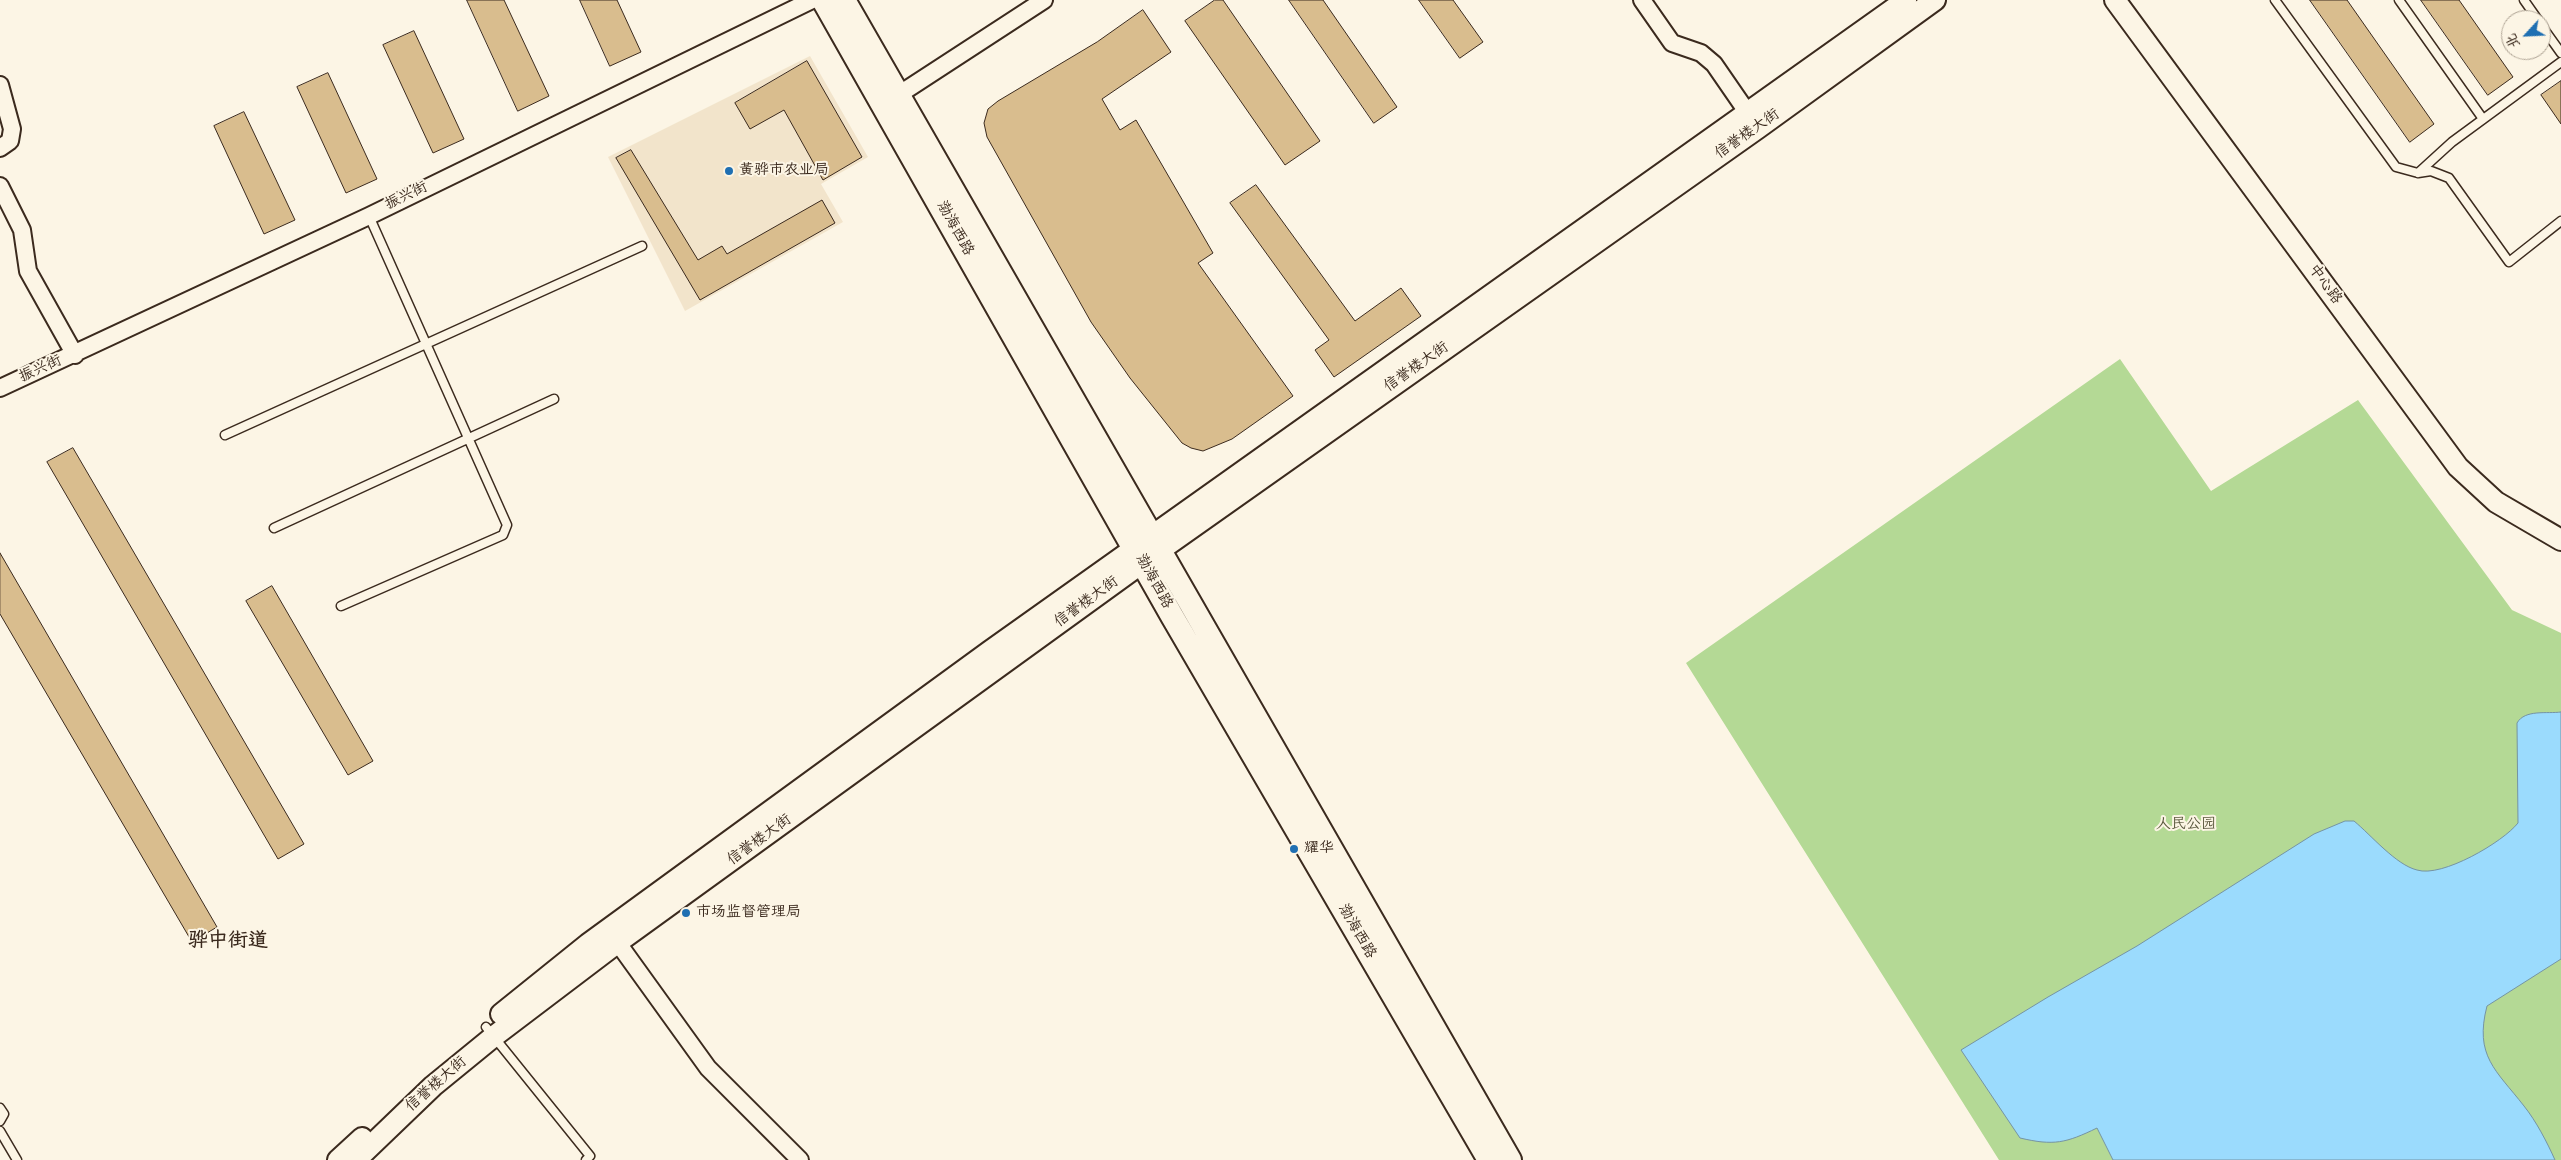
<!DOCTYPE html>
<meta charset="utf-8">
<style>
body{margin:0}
#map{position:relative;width:2561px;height:1160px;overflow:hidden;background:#fcf5e5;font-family:Kalam,"LXGW WenKai TC",sans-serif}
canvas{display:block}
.north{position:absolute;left:2501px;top:10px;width:50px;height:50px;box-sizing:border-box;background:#fcf5e5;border:1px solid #afa495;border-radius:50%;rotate:245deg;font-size:14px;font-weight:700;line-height:20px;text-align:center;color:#3b2a1e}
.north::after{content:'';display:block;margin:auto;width:18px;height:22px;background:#1f6fb2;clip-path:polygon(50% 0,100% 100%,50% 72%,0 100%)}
</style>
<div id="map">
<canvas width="2561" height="1160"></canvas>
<div class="north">北</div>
</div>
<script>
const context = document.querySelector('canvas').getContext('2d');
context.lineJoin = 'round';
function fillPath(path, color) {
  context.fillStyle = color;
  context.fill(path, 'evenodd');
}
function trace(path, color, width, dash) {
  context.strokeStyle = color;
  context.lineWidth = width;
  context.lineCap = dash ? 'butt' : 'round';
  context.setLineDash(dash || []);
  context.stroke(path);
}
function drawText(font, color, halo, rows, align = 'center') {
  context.font = font + ' Kalam,"LXGW WenKai TC",sans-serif';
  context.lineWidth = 4;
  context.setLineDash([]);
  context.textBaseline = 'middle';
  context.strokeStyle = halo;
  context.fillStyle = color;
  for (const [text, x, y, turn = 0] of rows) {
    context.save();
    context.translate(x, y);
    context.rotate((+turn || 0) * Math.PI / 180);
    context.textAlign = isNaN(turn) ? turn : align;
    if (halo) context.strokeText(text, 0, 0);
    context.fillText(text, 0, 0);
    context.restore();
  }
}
fillPath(new Path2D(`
 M810,56L868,157L821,184L843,222L685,311L608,157Z`), '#f2e4cb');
fillPath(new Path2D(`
 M2120,359L2211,491L2358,400L2512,610L2561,633V1160H1999L1686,663Z`), '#b4d995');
const water = new Path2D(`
 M2561,712V959L2487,1006C2474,1056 2496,1070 2524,1106C2536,1121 2547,1142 2555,1160H2113L2097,1128C2066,1143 2054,1146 2020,1138L1961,1050L2048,997L2137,946L2314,834L2345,821H2354C2371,835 2396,865 2417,870C2442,878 2503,842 2518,823L2517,723C2525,709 2547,714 2561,712Z`);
fillPath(water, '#9bdbfd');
trace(water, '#7594a4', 1);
const building = new Path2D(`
 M467,0H504L549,96L518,111Z
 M580,0H617L641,52L610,66Z
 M1215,0H1223L1320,141L1285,165L1185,21Z
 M1289,0H1323L1397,107L1374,123Z
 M1419,0H1453L1483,42L1460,58Z
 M2310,0H2347L2434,124L2410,142Z
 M2421,0H2459L2513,77L2488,95Z
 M1143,10L1171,52L1102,99L1120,130L1136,120L1213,253L1198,263L1293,396L1232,439L1203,451L1191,448L1182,443L1130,378L1091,322L987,137L984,123L988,109L998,101L1097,42Z
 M414,31L464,139L433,153L383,45Z
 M807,61L862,157L823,180L784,110L750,129L735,103Z
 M328,73L377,179L346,193L297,87Z
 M2561,81V124L2541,95Z
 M244,112L295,220L264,234L214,126Z
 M631,150L698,260L722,246L727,254L822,200L835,223L700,300L616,158Z
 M1256,185L1355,321L1401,288L1421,316L1334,377L1315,350L1329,340L1230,203Z
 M73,448L304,844L278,859L47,462Z
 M0,553L217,927L192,942L0,614Z
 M272,586L373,761L348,775L246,601Z`);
fillPath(building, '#d9bd8e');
trace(building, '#3b2a1e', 1);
const service = new Path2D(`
 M2275,0L2396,167L2418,173L2431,171L2449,178L2509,262L2561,221
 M2399,0L2483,119
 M2524,0L2538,20
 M2541,25L2561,53
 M2418,173L2452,142L2561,62
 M225,435L642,246
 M274,528L554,399
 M341,606L503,535L507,525L369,216
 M486,1027L590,1156L586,1160
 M0,1108L4,1114L0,1121
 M0,1131L17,1160`);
const minor = new Path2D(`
 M1642,0L1672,43L1701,53L1714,64L1754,122
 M0,85L12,129L10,141L0,148
 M889,101L1044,0
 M0,186L22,230L28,271L75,355
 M0,388L369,216L812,0
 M610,932L708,1068L800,1160`);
const tertiary = new Path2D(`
 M2115,0L2458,467L2496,502L2561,540
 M501,1014L588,944L990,651L1906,0
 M338,1160L362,1138
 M356,1160L433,1086L493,1037L617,943L1142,563L1758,128L1935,0`);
const secondary = new Path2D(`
 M823,0L1172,616L1489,1160
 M844,0L1510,1160`);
trace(service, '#3b2a1e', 11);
trace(minor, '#3b2a1e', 20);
trace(tertiary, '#3b2a1e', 24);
trace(secondary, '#3b2a1e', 26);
trace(service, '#fcf5e5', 8);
trace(minor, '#fcf5e5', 16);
trace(tertiary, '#fcf5e5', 20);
trace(secondary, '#fcf5e5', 22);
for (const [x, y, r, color] of [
 [729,171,5,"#1f6fb2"],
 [1294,849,5,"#1f6fb2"],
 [686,913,5,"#1f6fb2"]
]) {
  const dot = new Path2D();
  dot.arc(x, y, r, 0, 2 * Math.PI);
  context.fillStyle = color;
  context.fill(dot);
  trace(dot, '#fcf5e5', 2);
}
drawText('15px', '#3b2a1e', '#fcf5e5', [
 ["信誉楼大街",1748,135,-35],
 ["振兴街",407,197,-26],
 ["渤海西路",954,229,61],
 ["中心路",2324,285,54],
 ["信誉楼大街",1417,368,-35],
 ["振兴街",41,370,-24],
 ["渤海西路",1153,582,61],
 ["信誉楼大街",1087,603,-36],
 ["信誉楼大街",760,841,-36],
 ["渤海西路",1356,932,60],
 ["信誉楼大街",437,1085,-41]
]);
drawText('15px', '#3b2a1e', '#fcf5e5', [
 ["黄骅市农业局",739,171],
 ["耀华",1304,849],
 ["市场监督管理局",696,913]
], 'left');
drawText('15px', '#59563c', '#fcf5e5', [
 ["人民公园",2186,825]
]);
drawText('bold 20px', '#3b2a1e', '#fcf5e5', [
 ["骅中街道",228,943]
]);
</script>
